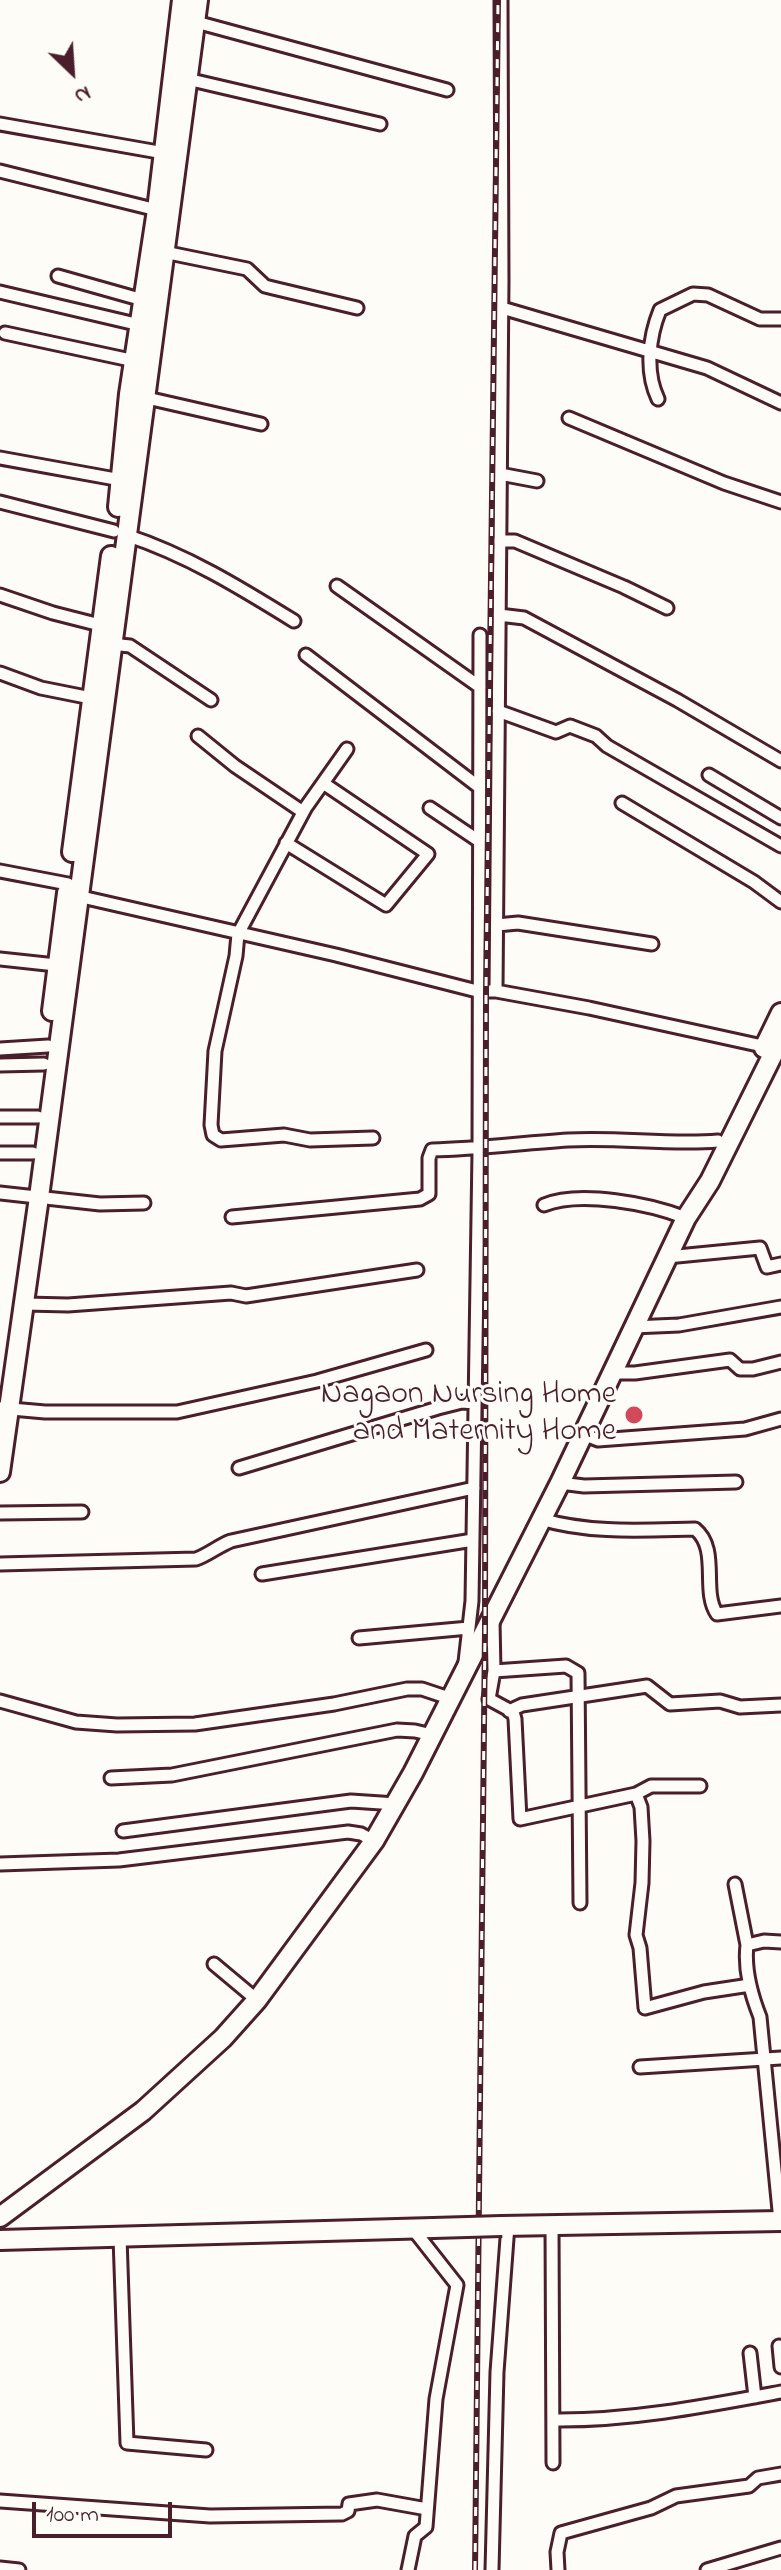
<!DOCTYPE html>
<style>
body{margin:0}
#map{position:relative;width:781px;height:2570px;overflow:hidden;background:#fdfcf7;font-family:"Indie Flower",sans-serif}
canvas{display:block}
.north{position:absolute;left:32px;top:32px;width:80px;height:80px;-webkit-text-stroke:6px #fdfcf7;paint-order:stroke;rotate:155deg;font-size:22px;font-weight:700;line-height:32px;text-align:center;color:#4a1f2b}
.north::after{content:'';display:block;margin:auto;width:28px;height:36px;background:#4a1f2b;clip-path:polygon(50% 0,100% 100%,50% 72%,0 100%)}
.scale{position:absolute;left:32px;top:2502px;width:140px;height:36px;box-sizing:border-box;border:4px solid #4a1f2b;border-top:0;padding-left:10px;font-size:24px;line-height:28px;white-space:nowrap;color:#4a1f2b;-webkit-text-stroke:6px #fdfcf7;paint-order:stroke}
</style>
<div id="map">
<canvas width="781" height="2570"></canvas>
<div class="north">N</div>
<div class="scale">100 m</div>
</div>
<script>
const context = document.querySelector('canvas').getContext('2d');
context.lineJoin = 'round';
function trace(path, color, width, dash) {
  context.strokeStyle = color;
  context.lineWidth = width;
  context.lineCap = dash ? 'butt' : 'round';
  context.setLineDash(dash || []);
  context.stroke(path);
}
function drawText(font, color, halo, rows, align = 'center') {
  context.font = font + ' "Indie Flower",sans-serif';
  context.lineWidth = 6;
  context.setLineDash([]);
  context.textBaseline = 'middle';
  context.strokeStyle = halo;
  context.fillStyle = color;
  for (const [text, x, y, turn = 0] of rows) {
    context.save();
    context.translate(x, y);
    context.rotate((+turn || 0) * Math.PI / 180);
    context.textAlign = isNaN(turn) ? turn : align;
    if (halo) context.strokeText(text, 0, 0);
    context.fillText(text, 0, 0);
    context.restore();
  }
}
const minor = new Path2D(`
 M196,22L447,90
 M187,79L380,124
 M0,124L164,153
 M0,171L157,210
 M164,252L247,269L265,286L273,288L357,308
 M58,276L143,300
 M0,292L140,325
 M502,308L707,368L781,403
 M5,333L135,361
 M147,398L261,424
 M658,399C645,372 649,337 660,310L693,294L708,295L760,319H781
 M569,418L724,483L781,502
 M0,458L121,480
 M500,474L537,481
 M0,502L114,531
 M126,535C187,555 239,587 294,621
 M499,541H515L624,587L667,608
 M337,586L480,687
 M0,595L53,613L100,625
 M499,615L524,618L677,700L781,761
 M111,644L130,646L211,700
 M306,655L479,787
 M0,673L41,688L91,698
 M498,711L556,732L570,726L596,736L607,746L781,846
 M198,736L235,766L303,812
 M347,749L306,807L238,934L236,956L215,1051L211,1125L213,1135L221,1140L284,1135L310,1140L373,1138
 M709,775L781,818
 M622,803L754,882L781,902
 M430,808L479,841
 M286,843L386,905L428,854L323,783
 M0,871L68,884
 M73,895L336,955L477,991H496L589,1008L767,1047
 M497,925L518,923L652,944
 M0,959L56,965
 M496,991L502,280L501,0
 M0,1049L48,1046
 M0,1065L44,1064
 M0,1117H38
 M0,1153H33
 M0,1193L100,1204L144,1203
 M544,1205C580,1190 651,1204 686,1218
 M232,1217L420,1199L429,1194V1158L432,1150C478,1149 522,1143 568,1140C618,1137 668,1145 718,1141
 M667,1257L760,1248L767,1267L781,1264
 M25,1304L68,1305L231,1293L246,1296L417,1270
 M633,1327L679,1325L781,1307
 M611,1373H635L730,1360L740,1369H753L781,1362
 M0,1408L45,1412H177L317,1381L426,1350
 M583,1434L598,1440L692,1433L745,1429L781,1419
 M239,1468L438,1408L462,1402L475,1403
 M560,1483L584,1486L736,1482
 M0,1513L82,1512
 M541,1519C590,1534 645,1530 695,1529C720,1549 701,1591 717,1614L781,1606
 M0,1564L196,1559C208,1555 218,1546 231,1541L474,1488
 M262,1574L473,1540
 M493,1621L494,1671L489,1699L513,1712L515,1719L520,1819L636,1794L651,1786H700
 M359,1638L469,1628
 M465,1662L472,1601L479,1152L480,635
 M494,1671L566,1666L578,1673L580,1903
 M0,1701L76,1722L117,1725L195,1724L334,1704L407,1689H422L449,1698
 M509,1711L522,1705L647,1686L670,1704L720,1701L740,1707L781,1705
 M111,1778L172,1775L397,1730L415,1731L432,1735
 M636,1794L641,1807L643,1841L642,1883L636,1935L640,1948L645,2008L704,1992L750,1985
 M123,1831L351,1801L396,1804
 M0,1864L119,1860L348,1832L361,1834L374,1841
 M735,1884L747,1945
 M214,1964L257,2000
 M640,2067L781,2058
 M780,2221L760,2017C751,1994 744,1970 747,1945L764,1941L781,1942
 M552,2224L553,2463
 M120,2237L127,2443L206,2450
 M779,2346L781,2367
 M750,2353L755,2397
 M553,2420C629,2421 706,2406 781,2392
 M0,2501L210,2516L342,2514L348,2511L349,2504L377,2500L427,2509
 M0,2568L19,2570
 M408,2570L415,2536L426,2527L436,2399L457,2285L413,2229
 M492,2570L497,2372L508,2225
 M558,2570L557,2552L561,2533L651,2508L676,2496L749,2486L758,2478L781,2474
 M707,2570L781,2548`);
const primary = new Path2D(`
 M118,507L129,394L157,210L182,0
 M72,852L111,556
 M52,1011L67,893
 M764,1048L781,1013
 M0,1472L39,1197L198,0
 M0,2217L143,2111L223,2038L257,2000L374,1841L413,1773L560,1483L686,1218L710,1181L781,1038
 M502,2226L781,2221
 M0,2240L433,2228`);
trace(minor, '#4a1f2b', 17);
trace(primary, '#4a1f2b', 24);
trace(minor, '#fdfcf7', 11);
trace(primary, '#fdfcf7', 18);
const rail = new Path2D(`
 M475,2570L485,1631L486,991L498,0`);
trace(rail, '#4a1f2b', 6);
trace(rail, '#fdfcf7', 3, [9]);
const primaryBridge = new Path2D(`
 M433,2228L502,2226`);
trace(primaryBridge, '#4a1f2b', 24, []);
trace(primaryBridge, '#fdfcf7', 18);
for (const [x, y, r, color] of [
 [634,1415,10,"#d1495b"]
]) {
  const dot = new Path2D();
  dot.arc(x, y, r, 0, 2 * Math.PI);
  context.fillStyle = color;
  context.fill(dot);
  trace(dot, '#fdfcf7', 3);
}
drawText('32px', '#4a1f2b', '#fdfcf7', [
 ["Nagaon Nursing Home",616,1397],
 ["and Maternity Home",616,1434]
], 'right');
</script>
